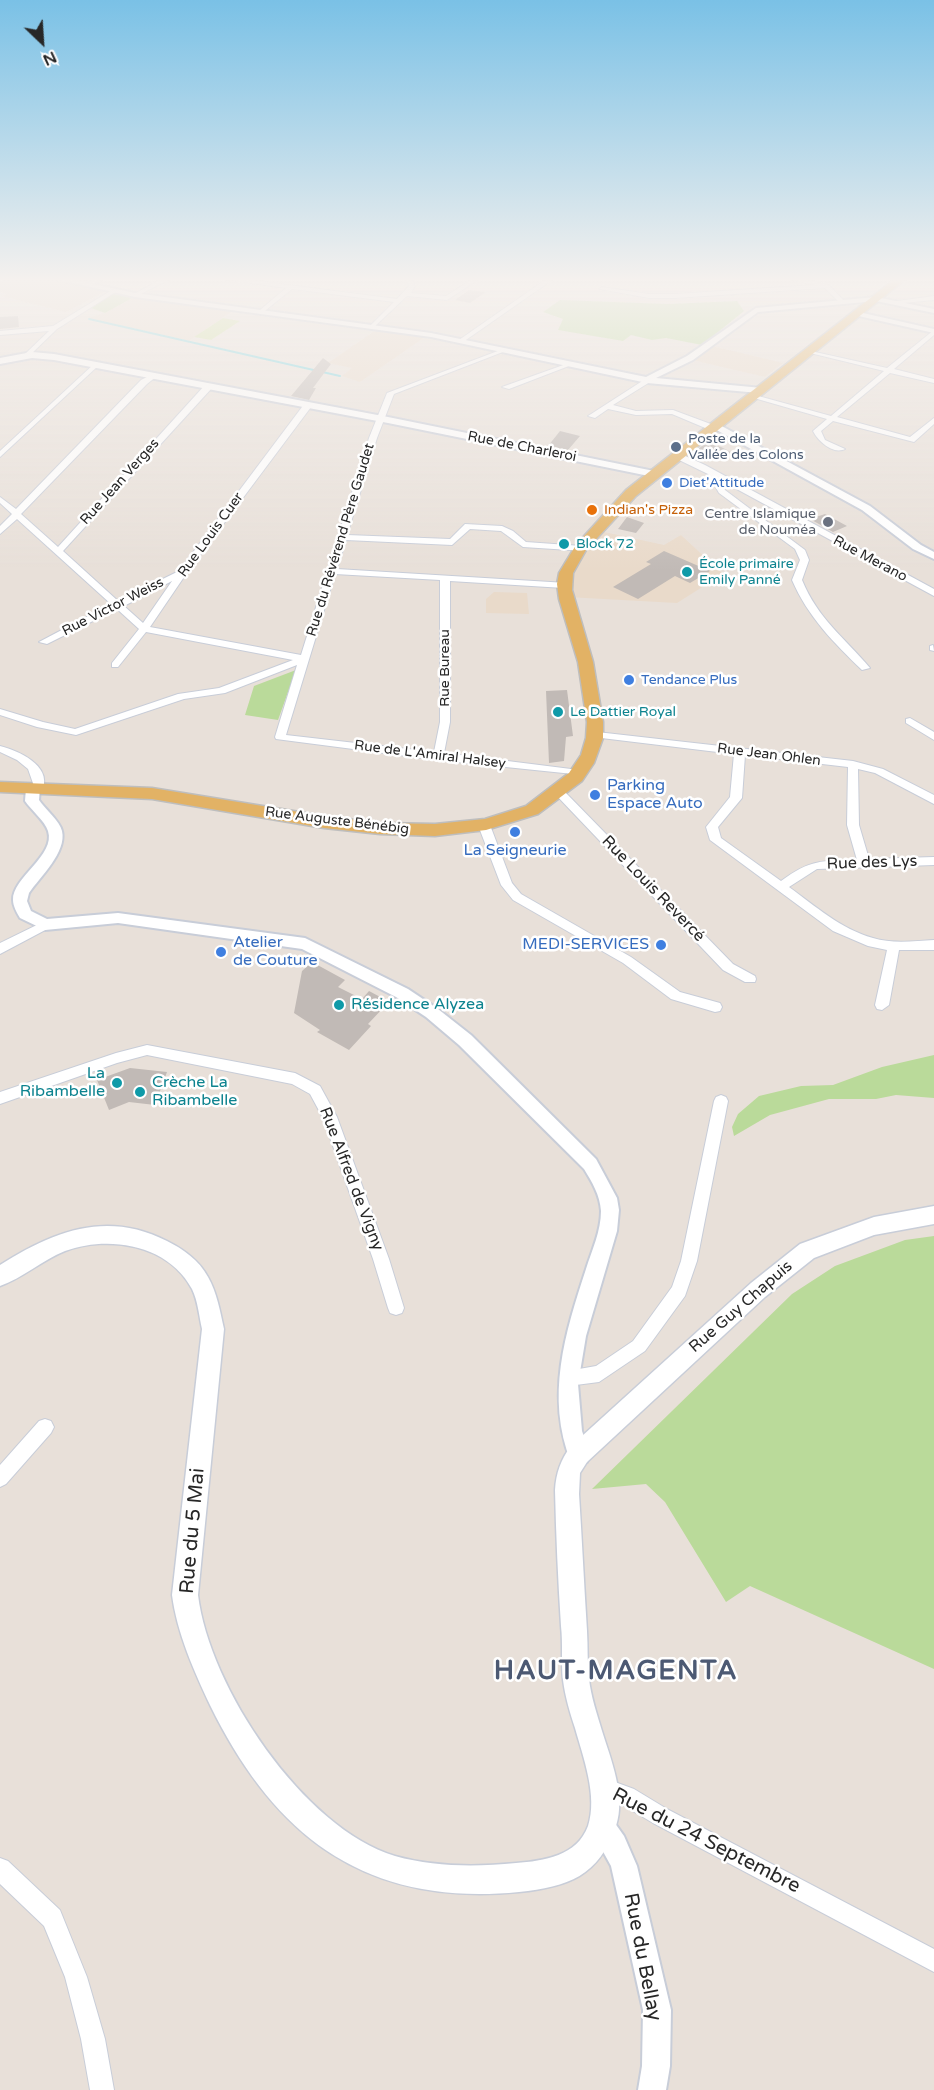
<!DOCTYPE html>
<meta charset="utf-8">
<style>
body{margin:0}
#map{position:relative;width:934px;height:2090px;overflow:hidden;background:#e8e0d9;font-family:"Varela Round",sans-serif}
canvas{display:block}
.north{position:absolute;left:12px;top:12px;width:60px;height:60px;-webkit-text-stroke:4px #fff;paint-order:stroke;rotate:155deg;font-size:16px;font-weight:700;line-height:24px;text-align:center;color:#272727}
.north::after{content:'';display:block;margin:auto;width:21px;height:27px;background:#272727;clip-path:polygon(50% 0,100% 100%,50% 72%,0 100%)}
</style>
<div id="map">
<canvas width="934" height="2090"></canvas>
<div class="north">N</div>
</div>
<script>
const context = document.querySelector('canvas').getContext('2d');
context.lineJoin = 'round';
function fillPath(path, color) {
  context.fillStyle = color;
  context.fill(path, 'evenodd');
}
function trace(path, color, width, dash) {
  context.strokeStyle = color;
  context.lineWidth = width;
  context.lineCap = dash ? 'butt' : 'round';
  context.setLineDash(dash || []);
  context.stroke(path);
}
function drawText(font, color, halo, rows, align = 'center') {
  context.font = font + ' "Varela Round",sans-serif';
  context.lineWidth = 5;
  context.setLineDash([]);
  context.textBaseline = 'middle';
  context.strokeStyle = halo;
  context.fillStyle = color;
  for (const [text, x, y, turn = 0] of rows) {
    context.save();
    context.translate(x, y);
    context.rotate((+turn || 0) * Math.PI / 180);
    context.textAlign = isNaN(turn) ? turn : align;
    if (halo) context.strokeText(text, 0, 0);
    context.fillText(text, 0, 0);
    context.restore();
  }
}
fillPath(new Path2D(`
 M10,278H40L106,291L66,312L1,296L6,294L0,292V282Z
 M134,297L234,310L189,341L87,318L105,313Z
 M376,330L425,337L360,382L342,376L352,368L328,363Z
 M712,346L783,363L765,377L692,360Z
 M595,530L664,545L681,535L723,574L677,603L567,597V573Z
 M494,592L527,593L529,614L486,613V599Z`), '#e9daca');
fillPath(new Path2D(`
 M112,294L134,297L105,313L91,308Z
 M560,300L668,304L737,301L744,311L702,345L666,338L652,340L631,335L623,341L558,330L563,319L543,312Z
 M296,670L278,720L245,715L254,686Z
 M934,1055V1098L896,1095L876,1099H829L770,1115L734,1136L732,1127L738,1114L759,1096L801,1086L833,1085L882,1067Z
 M934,1236V1669L750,1586L726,1602L665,1502L646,1484L592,1489L792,1294L835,1266L905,1240Z`), '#bada9a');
fillPath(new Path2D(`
 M223,318L240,321L211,340L194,337Z`), '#cce197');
trace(new Path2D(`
 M89,319L340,376`), '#75d5e2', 2);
fillPath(new Path2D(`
 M469,290L486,292L470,303L455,300Z
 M18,316L19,327L0,329V317Z
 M323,358L331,364L313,388H316L309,400L291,396Z
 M560,431L580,436L568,450L548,446Z
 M706,443L721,447L735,454L718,460L698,449Z
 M825,514L847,526L833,532L810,519Z
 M627,517L644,523L636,533L618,529Z
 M664,551L710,571L690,583L675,576L638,599L613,587L651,564L646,562Z
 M567,690L573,736L566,737L564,761L549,763L546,691Z
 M312,962L345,980L338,987L362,999L369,991L384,999L381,1003L385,1006L368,1024L371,1026L349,1050L317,1032L320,1030L294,1013L302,971Z
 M130,1068L167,1072L155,1105L129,1102L109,1110L97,1080Z`), '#c1bab6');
const minor = new Path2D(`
 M97,278H105L89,286L84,285Z
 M164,278H172L137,296L132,295Z
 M217,278H234L397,299L409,286L405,278H411L415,286L411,293L446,296L474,278H481L447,300L407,296L373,328L371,325L394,302L292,289L261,314L259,311L286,288Z
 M548,278H555L463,342H459V340Z
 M786,278H798L829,285L845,302L840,303L825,288L675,298H649L599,289L602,287L649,294H675L814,285Z
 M112,290L117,291L57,329L29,356L24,355L49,331L0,335V331L53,326Z
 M934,296V300L893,304L890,302Z
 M934,330V335L894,369L934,379V383L890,373L837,417L910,437L934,418V424L914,442L833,421L821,431L825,440L845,449C833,455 818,441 813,431L827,419L747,396L751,394L831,416L884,371L806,352V350L887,368Z
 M503,349L508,350L394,394L377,438L347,535L450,539L465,524L502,526L513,531L526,542L582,546L585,547V551L523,547L501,531L470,529L452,545L346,540L337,569L567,583L569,585L564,588L450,581V722L444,753L579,770L583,771V775L438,760L276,739L275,737L297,665L225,693L184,699L76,735L37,727L0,715V709L43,722L75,729L178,694L219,688L293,660L146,632L118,667H112V663L139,629L117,609L47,644L39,642L111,604L17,519L0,534V526L12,514L0,503V497L16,509L141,380L151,375L157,376L147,384L21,514L58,547L205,385H211V389L63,551L118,601L179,571L305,403H311V407L186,574L150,627L301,655L369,438L387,393ZM335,574L440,580V722L434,752L286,735ZM172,581L143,623L124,606Z
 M569,363L574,364L509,389L502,387Z
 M94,364L99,365L0,457V451Z
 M647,378H650V382L613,405L636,411L673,410L716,426V430H710L672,414L636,415L608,409L595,418L588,416Z
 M675,454H681L705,465L934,589V596L720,480L725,490L805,550L809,560L802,580C818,619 844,637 870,668L862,670C834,643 808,617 792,580L800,560L795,549L719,493L708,474L675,458Z
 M933,645L934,651L930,650V646Z
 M910,718L934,732V740L906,723V719Z
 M597,732L853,761L883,769L934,795V804L875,773L858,769L859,825L869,859L934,857V865L817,869L789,887C815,906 841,929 873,938C892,944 914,941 934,940V950H899L889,1005L882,1010L877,1009L875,1005L887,950L868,946L833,931L710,840L706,827L730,797L734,754L593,737V733ZM745,755L848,767L847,825L857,860C821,861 811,859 781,881L721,838L718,827L742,798Z
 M0,746C19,751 51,765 43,789H35L28,769L17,760L0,752Z
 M560,789L564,791L733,964L755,976L756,979L755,982H745L723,970L556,795L554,793Z
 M484,821L490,825L512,883L521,894L631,957L680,992L720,1003L722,1007L720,1011L715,1012L671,999L623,963L513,900L501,885L478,825Z
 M45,921L51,925L49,928L0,954V943Z
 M147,1045L295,1073L320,1086L337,1117L389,1259L404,1308L402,1313L396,1315L390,1313L388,1308L373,1259L323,1118L310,1094L292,1084L147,1055L117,1063L0,1104V1092L116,1053Z
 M721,1095L726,1097L728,1101L697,1261L685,1296L645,1351L599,1382L568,1386L562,1384L560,1378L562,1372L596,1366L633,1341L672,1287L681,1261L714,1101L716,1097Z
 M45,1419L51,1421L54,1427L51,1433L6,1484L0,1487V1465L39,1421Z
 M604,1778L634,1789L667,1809L934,1949V1972L653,1823L621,1804L597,1795L594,1788L597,1781Z
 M0,1858L8,1861L60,1910L87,1977L105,2039L114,2090H90L81,2039L65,1977L44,1926L0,1884Z`);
const tertiary = new Path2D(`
 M51,278H65L135,293L431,333L646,377L687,356L756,308L876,297L934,309V313L876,301L758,312L693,360L656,378L762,388V392L759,393L647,383L431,337L135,297Z
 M854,311L934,329V333L854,315Z
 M32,352L54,354L388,417L654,471L659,474L654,477L388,423L54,360L32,358L0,364V358Z
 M716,423L870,506L921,545L934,552V559L913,549L862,510L713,428L711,426Z
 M33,784L40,788L39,800C45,809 60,821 62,831C67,852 40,877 29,893L27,901L31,911L47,919L118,913L305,938L408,989L438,1009L471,1035L596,1159L617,1198L619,1210L617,1231L586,1336L578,1384L582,1431L590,1454L587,1462L579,1465L571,1462C545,1397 565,1333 586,1269C592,1250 601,1231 601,1211C600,1195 592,1182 584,1169L459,1045L426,1017L396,997L302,949L118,923L45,930L20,918C17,913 13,906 13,900C12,878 56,855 48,831C45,821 31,810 25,801L26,788Z
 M603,1815L612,1819L624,1836L637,1866L671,2010L670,2066L666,2090H638L642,2066L643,2010L611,1866L590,1828L594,1819Z`);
const secondary = new Path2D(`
 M934,1206V1224L874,1235L814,1258L765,1297L587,1462L580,1473L579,1494C582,1540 584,1585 587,1631C588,1647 587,1663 589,1679C591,1697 597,1714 602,1731C611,1760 626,1796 616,1826C599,1876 568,1887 519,1892C367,1907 275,1838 210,1705C194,1671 177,1633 172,1595L202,1329C199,1316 198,1301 192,1289C168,1244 108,1235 65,1251C42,1260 23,1278 0,1286V1265C53,1231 107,1210 167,1241C183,1249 199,1260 208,1277C217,1293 220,1311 224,1329L198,1595C209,1687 303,1828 395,1856C434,1867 476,1867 516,1863C544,1861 577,1856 588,1826C598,1796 583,1757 575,1728C570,1713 565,1696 563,1680C561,1662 563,1644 561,1626C558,1580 556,1535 555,1490C556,1473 561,1459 571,1446L751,1283L800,1244L874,1217Z`);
const primary = new Path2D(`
 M896,278H907L636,496L586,550L573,573L572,590L593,662L603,722V738L594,763L582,781L538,814L486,830L435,836L380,834L324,828L152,799L0,792V782L152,788L324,816L380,823L435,824L485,819L526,806L569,773L581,755L586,738L587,722L578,662L559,599L557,584L559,573L576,545L626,490Z`);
trace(minor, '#c8cdd8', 2);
trace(tertiary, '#c8cdd8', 4);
trace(secondary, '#c8cdd8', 3);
trace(primary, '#bebebe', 3);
fillPath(minor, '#fff');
fillPath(tertiary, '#fff');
fillPath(secondary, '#fff');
fillPath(primary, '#e2b265');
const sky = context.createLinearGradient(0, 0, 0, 571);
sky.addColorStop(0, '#7ac1e6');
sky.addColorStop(0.49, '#f5f1ee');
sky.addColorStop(1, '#f5f1ee00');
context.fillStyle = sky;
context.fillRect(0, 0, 934, 571);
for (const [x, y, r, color] of [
 [676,447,6,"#5c6f8a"],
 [667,483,6,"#3f7fe0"],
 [592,510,6,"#e8710a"],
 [828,522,6,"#6b7280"],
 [564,544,6,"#0f9aa8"],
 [687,572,6,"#0f9aa8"],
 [629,680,6,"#3f7fe0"],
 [558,712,6,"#0f9aa8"],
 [595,795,6,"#3f7fe0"],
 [515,832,6,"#3f7fe0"],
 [661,945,6,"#3f7fe0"],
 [221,952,6,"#3f7fe0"],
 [339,1005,6,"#0f9aa8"],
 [117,1083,6,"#0f9aa8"],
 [140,1092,6,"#0f9aa8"]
]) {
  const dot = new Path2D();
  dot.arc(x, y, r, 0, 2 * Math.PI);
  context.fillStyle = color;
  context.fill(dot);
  trace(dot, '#fff', 2);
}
drawText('14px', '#4e5e75', '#fff', [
 ["Poste de la",688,439],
 ["Vallée des Colons",688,455]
], 'left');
drawText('14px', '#272727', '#fff', [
 ["Rue de Charleroi",522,447,11],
 ["Rue Jean Verges",120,482,-48],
 ["Rue Louis Cuer",211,535,-54],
 ["Rue du Révérend Père Gaudet",341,540,-73],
 ["Rue Merano",870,559,28],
 ["Rue Victor Weiss",113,607,-27],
 ["Rue Bureau",445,668,-90],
 ["Rue de L'Amiral Halsey",430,755,7],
 ["Rue Jean Ohlen",769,755,7],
 ["Rue Auguste Bénébig",337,821,7]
]);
drawText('14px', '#366cbe', '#fff', [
 ["Diet'Attitude",679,483],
 ["Tendance Plus",641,680]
], 'left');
drawText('14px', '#c56008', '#fff', [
 ["Indian's Pizza",604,510]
], 'left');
drawText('14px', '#5b616d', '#fff', [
 ["Centre Islamique",816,514],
 ["de Nouméa",816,530]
], 'right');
drawText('14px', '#0d838f', '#fff', [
 ["Block 72",576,544],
 ["École primaire",699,564],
 ["Emily Panné",699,580],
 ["Le Dattier Royal",570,712]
], 'left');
drawText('16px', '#366cbe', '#fff', [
 ["Parking",607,786],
 ["Espace Auto",607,804],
 ["La Seigneurie",515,851,"center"],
 ["Atelier",233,943],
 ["de Couture",233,961],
 ["MEDI-SERVICES",649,945,"right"]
], 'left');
drawText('16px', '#272727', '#fff', [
 ["Rue des Lys",872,863,-2],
 ["Rue Louis Revercé",653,889,46],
 ["Rue Alfred de Vigny",351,1179,69],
 ["Rue Guy Chapuis",741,1307,-41]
]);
drawText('16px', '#0d838f', '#fff', [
 ["Résidence Alyzea",351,1005],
 ["La",105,1074,"right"],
 ["Ribambelle",105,1092,"right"],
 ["Crèche La",152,1083],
 ["Ribambelle",152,1101]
], 'left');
drawText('20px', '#272727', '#fff', [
 ["Rue du 5 Mai",193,1531,-85],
 ["Rue du 24 Septembre",706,1841,27],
 ["Rue du Bellay",642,1957,79]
]);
context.letterSpacing = '1.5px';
drawText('bold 27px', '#4c5973', '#fff', [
 ["HAUT-MAGENTA",616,1672]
]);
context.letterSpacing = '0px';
</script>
